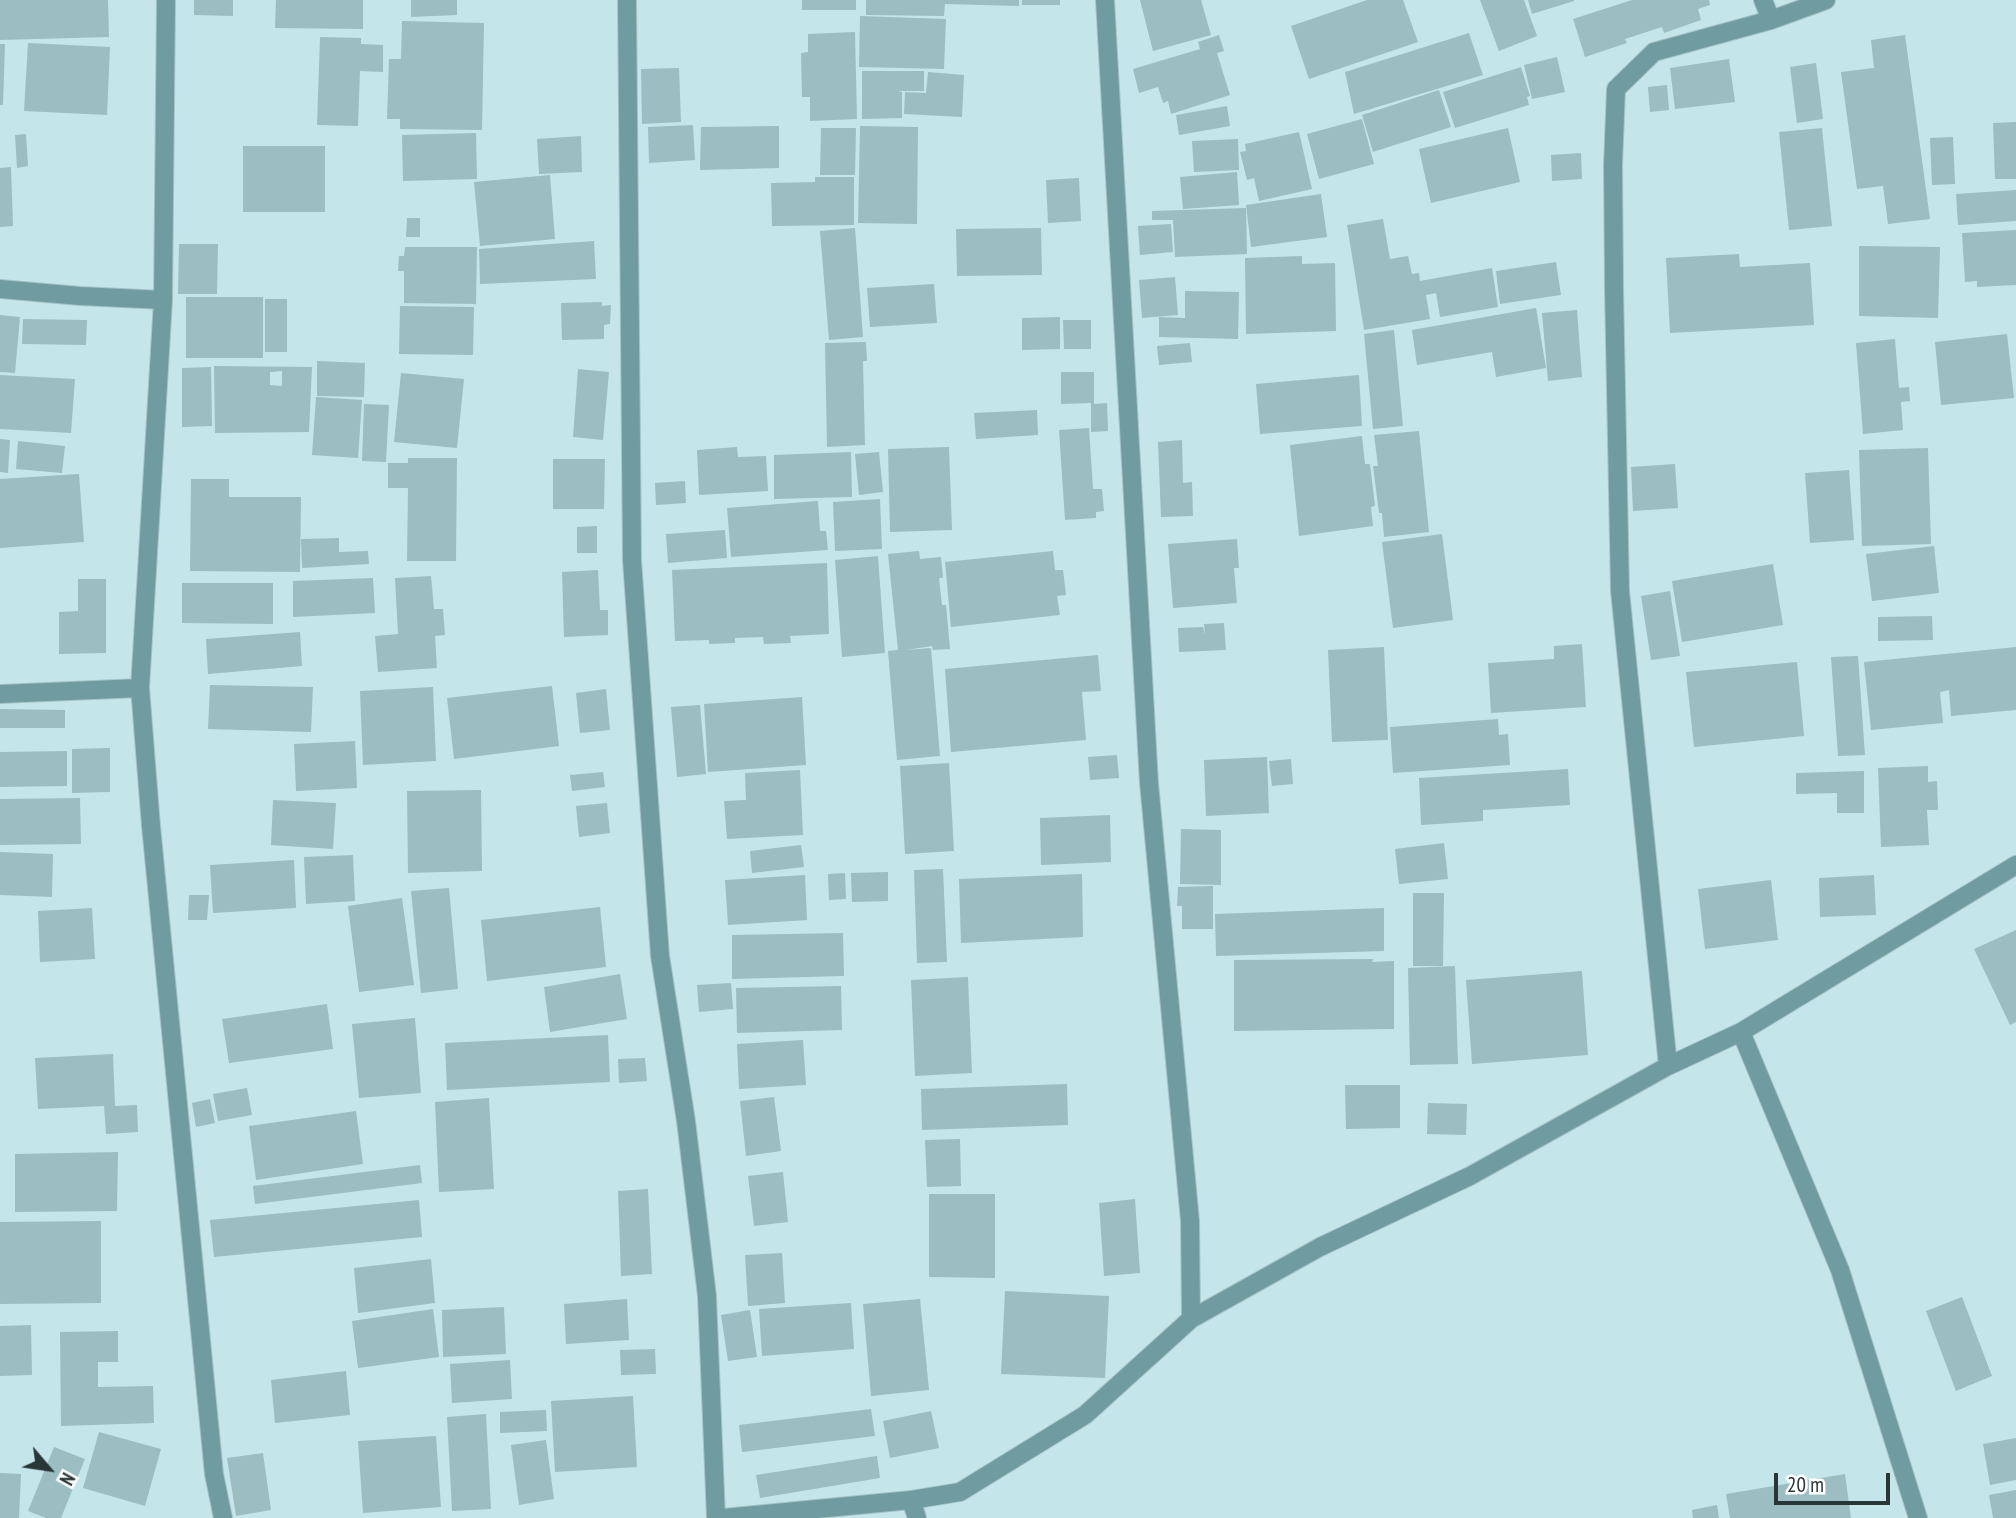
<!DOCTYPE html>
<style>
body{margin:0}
#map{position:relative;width:2016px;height:1518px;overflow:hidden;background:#c4e6eb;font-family:"PT Sans Narrow",sans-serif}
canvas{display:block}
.north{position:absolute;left:14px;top:1434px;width:70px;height:70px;-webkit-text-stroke:5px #fff;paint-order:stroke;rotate:119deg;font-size:19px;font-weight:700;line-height:28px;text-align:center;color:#293638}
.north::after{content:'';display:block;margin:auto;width:24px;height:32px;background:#293638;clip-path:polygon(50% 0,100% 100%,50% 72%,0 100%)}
.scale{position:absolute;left:1774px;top:1473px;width:116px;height:32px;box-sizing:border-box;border:4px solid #293638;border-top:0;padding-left:9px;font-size:21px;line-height:24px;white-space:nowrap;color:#293638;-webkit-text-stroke:5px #fff;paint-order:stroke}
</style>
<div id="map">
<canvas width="2016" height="1518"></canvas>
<div class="north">N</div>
<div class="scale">20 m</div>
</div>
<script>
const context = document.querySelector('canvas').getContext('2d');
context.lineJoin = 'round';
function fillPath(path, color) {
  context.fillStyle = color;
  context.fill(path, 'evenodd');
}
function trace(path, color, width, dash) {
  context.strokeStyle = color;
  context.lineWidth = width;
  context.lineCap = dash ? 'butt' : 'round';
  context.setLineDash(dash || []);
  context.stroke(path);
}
fillPath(new Path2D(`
 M0,0H108L109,37L0,40Z
 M194,0H233V16L194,15Z
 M276,0H363V29L275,28Z
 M411,0H457V15L411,17Z
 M802,0H856V10H802Z
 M866,0H1019V6L945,4L944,16L866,15Z
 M1022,0H1060V5H1022Z
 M1140,0H1201L1211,35L1153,51Z
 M1367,0H1403L1418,42L1309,79L1291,26Z
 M1480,0H1524L1537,36L1499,51Z
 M1528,0H1574V1L1532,14Z
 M1632,0H1709L1710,5L1698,9L1701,20L1664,33L1662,27L1625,39L1627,43L1585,57L1573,19Z
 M860,16L946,19L944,69L859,67Z
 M402,21L484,23L482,130L400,129V119H387L389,59H401Z
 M855,32L857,119L810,121V97H802L801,53L808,52V34Z
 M1469,33L1483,75L1354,114L1345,72Z
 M1219,35L1224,51L1217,53L1230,95L1171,114L1168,101L1163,103L1158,87L1139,93L1133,69L1200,49L1198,42Z
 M1905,35L1930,219L1888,224L1883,186L1857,189L1841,72L1874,68L1871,40Z
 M320,37L361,38V44L383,45V72L360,71L358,126L317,125Z
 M28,43L110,47L107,115L24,111Z
 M0,44H5L3,105H0Z
 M1557,57L1565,92L1532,99L1524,65Z
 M1729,59L1735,102L1675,109L1670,68Z
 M1816,63L1823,119L1797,123L1790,67Z
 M1521,67L1530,96L1527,97L1529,105L1455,128L1443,92Z
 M679,68L681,122L642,124L641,69Z
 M862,71H924V91H898L902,92V118L862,119Z
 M928,72L964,75L962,117L904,114L905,92L926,93Z
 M1667,85L1669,110L1650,112L1648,87Z
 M1439,90L1451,127L1373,152L1362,115Z
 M1227,106L1230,126L1179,135L1176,115Z
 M1362,119L1374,164L1319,179L1307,134Z
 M2016,122V179H1995L1993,123Z
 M693,125L695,160L649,163L648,127Z
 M779,126V168L700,170L701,127Z
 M860,126L918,127L917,224L858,223Z
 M821,128H856L855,175H820Z
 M1508,128L1520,182L1431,203L1419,149Z
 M1822,128L1832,226L1789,230L1779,132Z
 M1299,132L1312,189L1259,201L1254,178L1247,180L1240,152L1246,151L1245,144Z
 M476,133L477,179L403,181L402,135Z
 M26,134L28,166L17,168L15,135Z
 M581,136L582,172L539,174L537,139Z
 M1953,137L1955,184L1932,185L1930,138Z
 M1238,139L1239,170L1194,172L1192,141Z
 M243,146H325V212H243Z
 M1581,153L1582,179L1552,181L1551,155Z
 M11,167L13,226L0,227V168Z
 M1237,172L1239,205L1183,209L1180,177Z
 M550,175L555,239L480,246L474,182Z
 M815,177H854V225L772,226L771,183L815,182Z
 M1079,178L1081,221L1048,223L1046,180Z
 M2016,190V221L1958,225L1956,194Z
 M1321,194L1327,237L1251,247L1246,205Z
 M1246,208L1247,254L1175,257L1173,220H1152V211Z
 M407,218H420V237H406Z
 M1383,219L1390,259L1408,256L1412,274L1419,273L1420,281L1492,268L1498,307L1440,317L1436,293L1426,295L1430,319L1364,330L1347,225Z
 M1171,224L1173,252L1140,255L1138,226Z
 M855,228L863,337L829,340L820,231Z
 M1041,228L1042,275L957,276L956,229Z
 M2016,230V285L1977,287V281L1965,282L1962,233Z
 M594,241L596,279L480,284L479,249Z
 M179,244H218L217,294H178Z
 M1859,246L1940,247L1938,318L1859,316Z
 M405,247H477L476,304L404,303V271H398L399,256H404Z
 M1739,254L1740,267L1810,263L1814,325L1670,333L1666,258Z
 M1302,256V264L1335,263L1336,331L1246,334L1245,258Z
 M1556,262L1561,295L1500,304L1496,271Z
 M1175,277L1178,315L1142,318L1139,280Z
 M934,284L937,323L870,327L867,288Z
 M1185,291L1239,292L1238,339L1159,337V317L1185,318Z
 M186,297H263V358H186Z
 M265,299H287V352H265Z
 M602,302V306L611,305L610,324L604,325V339L562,340L561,303Z
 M400,306L474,307L473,355L399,354Z
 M1536,308L1546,368L1496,377L1492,352L1417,365L1412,330Z
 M1577,310L1582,377L1548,381L1542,313Z
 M0,315L20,317L15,373L0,372Z
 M1060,317V349L1022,350V318Z
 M23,319L87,320L86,345L22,344Z
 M1063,320H1091V349H1064Z
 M1394,330L1403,426L1373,429L1364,334Z
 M2007,334L2014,398L1941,405L1935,342Z
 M1895,339L1899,388L1909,387L1910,401L1901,402L1903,430L1863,434L1856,343Z
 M866,342L867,361H863L865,445L827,447L825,343Z
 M1190,343L1192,362L1159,365L1157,346Z
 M317,361L365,363L364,397L317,396Z
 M214,366L312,367L309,432L215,433ZM282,371V386L270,385V372Z
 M211,367L212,426L182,427V368Z
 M578,369L609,372L603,440L573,437Z
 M1061,372H1094V404L1107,403L1108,431L1091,432V403L1061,404Z
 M401,373L464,379L457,448L394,442Z
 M0,375L75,379L71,433L0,429Z
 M1359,375L1362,426L1260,434L1256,384Z
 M316,397L362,400L358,458L312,455Z
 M364,404L389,405L386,462L362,461Z
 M1037,410L1038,435L976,439L974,413Z
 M1089,428L1093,489H1102L1104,511L1096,512V518L1065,520L1059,430Z
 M1419,431L1429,532L1384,537L1382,513H1379L1373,466H1378L1374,435Z
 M1362,436L1365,464H1370L1375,506L1371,507L1373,526L1299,536L1290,445Z
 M0,439L10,440L8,473L0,472Z
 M1182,440L1183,483L1192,482L1193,516L1161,517L1158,442Z
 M18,441L65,446L62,473L16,469Z
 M737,447L738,457L766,456L768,491L699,495L697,450Z
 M949,447L952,530L890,532L888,449Z
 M1928,448L1931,544L1862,546L1859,450Z
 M851,452L852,497L774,499V455Z
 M879,452L883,492L859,495L855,454Z
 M408,458H457L456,561H407L408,488H388V463H408Z
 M553,459H605L604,509H553Z
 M1675,464L1678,508L1633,511L1631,467Z
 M1849,470L1854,540L1810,543L1805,473Z
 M79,474L84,542L0,548V479Z
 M191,479H229V497H301L300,572L190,571Z
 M685,481L686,503L656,505L655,483Z
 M880,499L882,549L835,551L833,502Z
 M818,501L820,531H826L828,550L731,557L727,508Z
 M597,526V553H577V527Z
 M725,530L727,558L668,563L666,534Z
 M1442,534L1453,620L1393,628L1382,542Z
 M339,538V552L368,551L369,564L302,568L301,539Z
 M1237,539L1239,568H1234L1237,603L1173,608L1168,544Z
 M1934,546L1939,593L1872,601L1866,554Z
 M919,551L920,559L941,557L943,578H939L942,605H946L950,649L933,650L932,646L906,650L931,648L940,756L897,760L888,651L898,650L888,554Z
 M1053,551L1055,570H1063L1066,595L1057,596L1060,615L951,627L945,562Z
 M878,556L885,653L842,657L835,560Z
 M827,563L829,634L790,636L791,643L764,644L763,637L735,638V643L709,644V640L675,641L672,570Z
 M1773,564L1783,625L1682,642L1672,581Z
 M598,570L600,610H608V635L564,637L562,572Z
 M431,576L434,609H443L445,635L435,636L437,668L378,672L375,636L398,634L395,578Z
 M373,578L375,613L293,617V581Z
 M78,579H106V653L59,654V612L78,611Z
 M182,583H273V624L182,623Z
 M1670,591L1680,656L1651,660L1641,596Z
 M1932,616L1933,640L1878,641V617Z
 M1224,623L1226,650L1179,652L1178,628L1203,627L1205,635L1204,624Z
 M300,632L302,666L208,674L206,639Z
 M1582,644L1586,707L1491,713L1488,663L1554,659V646Z
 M1384,647L1388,740L1332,742L1328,650Z
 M2016,647V710L1951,716L1949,690L1940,692L1943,723L1871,730L1864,662Z
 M1098,655L1101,691L1082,692L1086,740L951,752L945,669Z
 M1858,656L1865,755L1838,756L1831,657Z
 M1797,662L1804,736L1694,747L1686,672Z
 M210,685L313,687L311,732L208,729Z
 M552,686L559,746L454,759L447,698Z
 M433,687L436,761L363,765L360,691Z
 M606,689L610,730L580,733L576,693Z
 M802,697L806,765L708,772L704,704Z
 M700,705L706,774L677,777L671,707Z
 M0,709L65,710V728H0Z
 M1498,719L1499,735L1508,734L1510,765L1393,773L1390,727Z
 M355,741L357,788L296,791L294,744Z
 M110,748V792L72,793V749Z
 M67,751V786L0,787V752Z
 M1117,755L1119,778L1090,780L1088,757Z
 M1267,757L1269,813L1206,816L1204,760Z
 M1291,759L1293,784L1272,786L1269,761Z
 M949,763L954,851L905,854L900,766Z
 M1928,766V782L1937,781L1938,810H1927L1929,845L1881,847L1878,768Z
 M1568,769L1570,805L1483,810V821L1421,825L1419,778Z
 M800,770L803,835L727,839L724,801L746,800L745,773Z
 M1864,771V813H1837V793L1796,794V773Z
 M603,772L605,787L572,791L570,775Z
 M481,790L482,871L408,873L407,791Z
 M80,798L81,844L0,845V799Z
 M273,800L336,803L333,849L271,845Z
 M607,803L610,833L579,837L576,806Z
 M1110,815L1111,862L1041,865L1040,818Z
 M1181,829L1221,830V885L1180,884Z
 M1444,843L1448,879L1399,884L1395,849Z
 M801,845L804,867L752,873L750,851Z
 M0,852L53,854L52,897L0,895Z
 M353,855L355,901L306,904L304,857Z
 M294,860L296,908L213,913L210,865Z
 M943,869L947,962L917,963L914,870Z
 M888,872V901L852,902L851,873Z
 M845,873L846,899L829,900L828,874Z
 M1082,874L1083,937L961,943L959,879Z
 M805,875L807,920L728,925L725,880Z
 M1874,875L1876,915L1820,917L1819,878Z
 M1771,880L1778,940L1705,949L1698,889Z
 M1213,886V929H1182V906H1177L1178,887Z
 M449,888L458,989L421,993L411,891Z
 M1413,893H1444L1443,966H1413Z
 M189,895H209L207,920H188Z
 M402,898L414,985L359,992L348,906Z
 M600,907L606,967L487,981L481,920Z
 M92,908L95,959L40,962L38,911Z
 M1384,908V951L1216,956L1215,914Z
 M2016,930V1022L2010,1025L1974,949Z
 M843,933L844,976L732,979V935Z
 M1373,959L1372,962L1394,961V1029L1234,1031V960Z
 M1455,966L1458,1064L1410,1065L1408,968Z
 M1582,971L1588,1055L1472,1064L1466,980Z
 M620,974L627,1019L550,1032L544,987Z
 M968,977L972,1073L915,1076L911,980Z
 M731,983L733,1009L699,1012L697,985Z
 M841,986L842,1030L737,1033L736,988Z
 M327,1004L333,1049L229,1063L222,1019Z
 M415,1018L421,1093L359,1098L352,1024Z
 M608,1035L610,1082L447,1090L445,1043Z
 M803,1040L806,1085L739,1089L737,1044Z
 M113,1054L115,1106L137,1105L138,1132L106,1134L104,1106L38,1109L35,1058Z
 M645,1058L647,1081L619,1083L618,1059Z
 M1067,1084L1068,1125L922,1130L921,1089Z
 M1345,1085H1400V1128L1346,1129Z
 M247,1088L252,1115L218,1121L213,1094Z
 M774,1097L781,1151L746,1156L740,1101Z
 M489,1098L494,1189L439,1192L435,1102Z
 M210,1099L215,1123L196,1127L192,1103Z
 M1428,1103L1467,1104L1466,1135L1427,1134Z
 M356,1111L363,1164L256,1180L249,1126Z
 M960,1139L961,1186L927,1187L925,1140Z
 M118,1152L117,1211L15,1212V1154Z
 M420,1165L422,1183L255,1204L253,1186Z
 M783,1172L788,1222L754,1226L748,1176Z
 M648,1189L652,1274L621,1276L618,1191Z
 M929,1194H995V1278L929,1277Z
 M1135,1199L1140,1273L1104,1276L1099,1203Z
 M419,1200L422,1237L214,1257L210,1220Z
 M101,1221V1303L0,1304V1222Z
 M782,1253L785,1303L748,1306L745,1255Z
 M431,1259L435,1303L358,1313L354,1268Z
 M1005,1291L1109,1296L1105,1378L1001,1374Z
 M1962,1297L1992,1376L1956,1391L1926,1311Z
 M627,1299L629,1340L566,1344L564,1304Z
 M920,1299L929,1390L871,1396L863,1304Z
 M851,1303L854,1349L762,1356L759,1309Z
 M504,1307L506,1354L443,1357L442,1310Z
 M433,1309L439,1357L358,1368L352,1321Z
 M750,1310L757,1357L728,1361L721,1315Z
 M31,1325L32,1375L0,1376V1326Z
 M118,1331V1362H98V1387L153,1386L154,1423L61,1426L60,1332Z
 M655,1349L656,1374L621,1375L620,1350Z
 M510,1360L512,1399L452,1403L450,1364Z
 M346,1371L350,1415L275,1423L271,1380Z
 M633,1396L637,1467L555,1472L551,1401Z
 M871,1409L875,1436L742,1452L739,1425Z
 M546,1410L547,1431L500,1433V1412Z
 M931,1411L939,1448L890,1458L883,1421Z
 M486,1414L491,1509L452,1511L447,1417Z
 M99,1432L161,1449L145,1506L83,1488Z
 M436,1436L441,1507L363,1513L358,1441Z
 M2016,1438V1480L1990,1485L1983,1444Z
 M546,1440L554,1499L519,1505L511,1445Z
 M54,1447L85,1459L61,1518H46L28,1511Z
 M263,1453L271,1510L236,1516L227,1458Z
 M877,1456L880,1478L760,1498L756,1475Z
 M0,1473L21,1474L19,1518H0Z
 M1845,1474L1851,1518H1730L1726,1494Z
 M2016,1490V1518H1993L1989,1495Z
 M1717,1505L1719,1518H1693L1692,1510Z`), '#9cbdc2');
const minor = new Path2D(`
 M166,0L163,300L140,688L151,826L214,1474L223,1518
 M627,0L632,560L660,956L686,1121L707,1296L716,1518
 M1105,0L1149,783L1190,1221L1191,1319
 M1763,0L1771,20
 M0,289L80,296L163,300
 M0,694L140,688
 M1741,1032L1840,1270L1918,1518
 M1668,1066L1620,591L1614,289L1613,165L1616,89L1654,52L1771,20L1826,0
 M911,1500L917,1518
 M723,1518L911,1500L960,1492L1085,1415L1191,1319L1320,1247L1470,1176L1668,1066L1741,1032L2016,865`);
trace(minor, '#a5c3c7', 20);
trace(minor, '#6f9ba1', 18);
</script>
